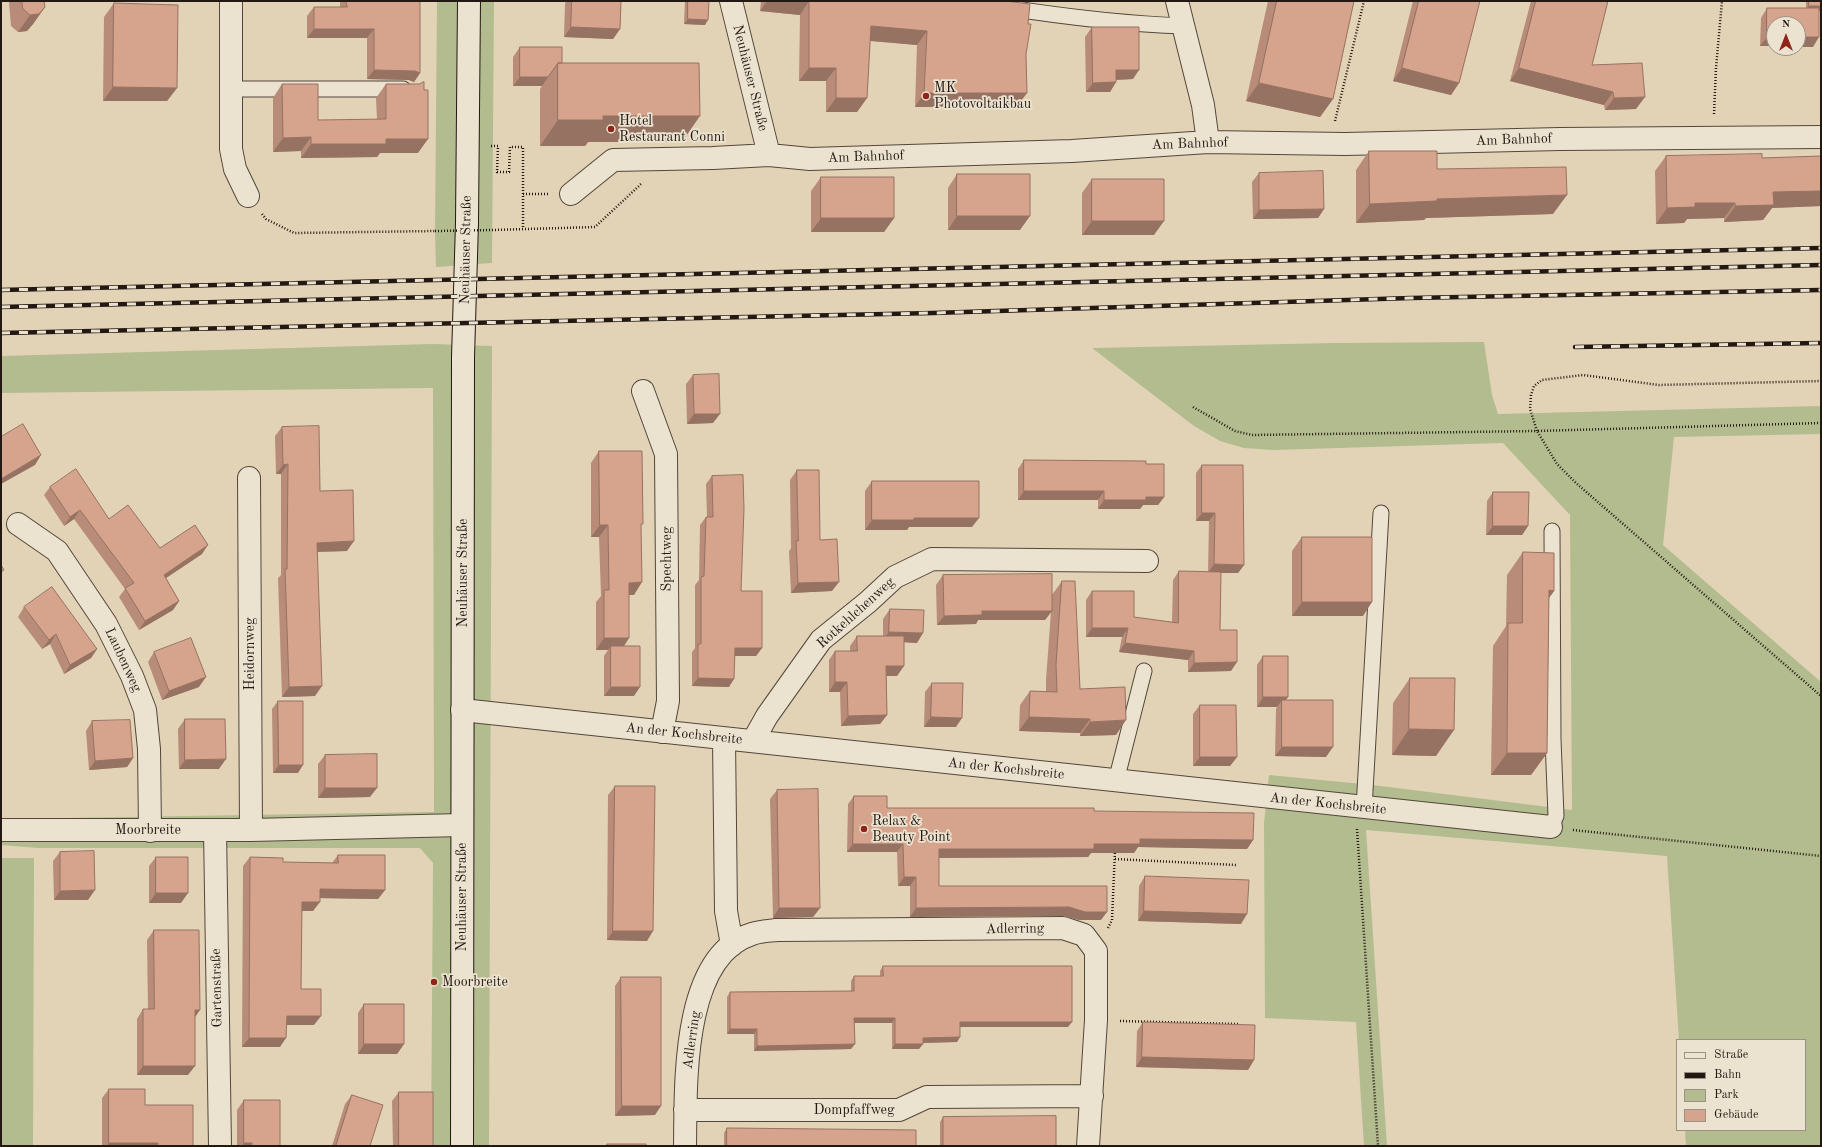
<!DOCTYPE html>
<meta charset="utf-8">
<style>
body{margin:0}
#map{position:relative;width:1822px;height:1147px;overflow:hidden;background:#e2d3b7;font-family:"Old Standard TT",serif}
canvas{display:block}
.frame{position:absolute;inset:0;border:2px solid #231812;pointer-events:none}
.legend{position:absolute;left:1676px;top:1039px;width:130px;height:92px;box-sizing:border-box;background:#ece2d0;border:1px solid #9c9184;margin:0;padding:5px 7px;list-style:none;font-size:12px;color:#231812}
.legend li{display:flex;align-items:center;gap:8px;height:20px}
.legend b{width:20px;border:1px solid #9c9184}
.north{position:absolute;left:1766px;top:16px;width:40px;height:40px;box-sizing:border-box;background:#ece2d0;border:1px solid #9c9184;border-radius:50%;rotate:0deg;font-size:11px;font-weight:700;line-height:16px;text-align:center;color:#231812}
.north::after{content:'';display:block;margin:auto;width:14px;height:18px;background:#8f2418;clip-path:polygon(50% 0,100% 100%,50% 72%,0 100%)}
</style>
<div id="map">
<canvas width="1822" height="1147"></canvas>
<div class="frame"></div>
<ul class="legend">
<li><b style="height:5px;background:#ece2d0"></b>Straße</li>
<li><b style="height:5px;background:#231812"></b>Bahn</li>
<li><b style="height:11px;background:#b2bc8f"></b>Park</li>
<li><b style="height:11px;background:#d6a38c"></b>Gebäude</li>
</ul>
<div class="north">N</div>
</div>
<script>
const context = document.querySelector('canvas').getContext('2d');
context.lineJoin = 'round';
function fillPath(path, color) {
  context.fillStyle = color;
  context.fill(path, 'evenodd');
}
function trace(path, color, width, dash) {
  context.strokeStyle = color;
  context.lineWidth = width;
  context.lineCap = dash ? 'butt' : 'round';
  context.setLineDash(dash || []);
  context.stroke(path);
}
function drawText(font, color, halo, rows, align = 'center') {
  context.font = font + ' "Old Standard TT",serif';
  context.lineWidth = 3.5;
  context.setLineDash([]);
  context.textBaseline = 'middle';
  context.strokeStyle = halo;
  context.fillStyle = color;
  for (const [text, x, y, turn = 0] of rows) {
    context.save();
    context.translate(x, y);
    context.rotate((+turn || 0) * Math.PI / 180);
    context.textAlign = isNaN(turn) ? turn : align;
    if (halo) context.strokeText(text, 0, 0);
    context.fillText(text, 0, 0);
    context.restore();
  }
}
fillPath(new Path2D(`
 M437,1H494L492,263L436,267L435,231Z
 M1484,342L1492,395L1498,414L1821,406V434L1674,437L1663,545L1821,682V1146H1686L1685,1130H1805V1040H1679L1667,856L1366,830L1387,1146H1364L1356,1022L1265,1018L1264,823L1269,775L1373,785L1572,810L1570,515L1503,443L1273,450L1244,448L1220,441L1194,426L1092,348L1335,343Z
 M433,344L492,346L489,1146H431L433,863L420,848H38L1,845V819L434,812L433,388L1,393V356Z
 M1,858H34L33,1146H1Z`), '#b2bc8f');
const service = new Path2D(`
 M1009,8C1067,17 1125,24 1184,26
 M232,89H403
 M1116,781L1144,671
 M1364,808L1381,513
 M1551,827L1556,816L1553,739L1552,531`);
const minor = new Path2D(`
 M231,1V149L235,169L248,196
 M731,1L769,155
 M1177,1L1203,105L1208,142
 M571,194L613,160L713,158L769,155L810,159L1072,151L1208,142L1345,144L1560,139L1821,137
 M643,391L666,454L668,701L662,732
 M249,478L251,830
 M18,524L57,551L106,624L132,676L145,710L149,749L150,831
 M462,710L1551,827
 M724,739L726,911L732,945
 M753,741L767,716L821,640L868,602L895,577L932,559L1147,561
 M1,830H251L462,825
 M215,830L220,1146
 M685,1110H899L927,1097L1092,1096
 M685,1146C686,1086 681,956 752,934C760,931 769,931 777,930L1063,928L1084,935L1096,951V1020L1088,1146`);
const secondary = new Path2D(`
 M462,1146L463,357L467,223L469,1`);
trace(service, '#53473b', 17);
trace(minor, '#53473b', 24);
trace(secondary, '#231812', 24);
trace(new Path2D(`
 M1714,114L1716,68L1722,1
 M1335,121L1364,1
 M491,146H498L497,172H509L510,147H523V229
 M523,194H548
 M262,214L266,219L294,233L435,231
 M492,230L595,227L641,184
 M1193,407L1235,431L1252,435L1537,431L1530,409L1531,395L1534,386L1542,380L1583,375L1659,385L1821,381
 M1821,423L1537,431L1557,464L1576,483L1821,696
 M1357,829L1378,1146
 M1573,830L1821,856
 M1115,859L1236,865
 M1108,928L1112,920L1115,850
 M1120,1021L1238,1024`), '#231812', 2.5, [1, 2]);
trace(service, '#ece2d0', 15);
trace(minor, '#ece2d0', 22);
trace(secondary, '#ece2d0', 22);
const rail = new Path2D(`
 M1,290L1821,248
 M1,307L1821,265
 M1,333L933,313L1411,298L1821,290
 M1575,347L1821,343`);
trace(rail, '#231812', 4.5);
trace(rail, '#ece2d0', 3, [9]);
trace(new Path2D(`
 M435,231L492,230`), '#231812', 2.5, [1, 2]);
fillPath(new Path2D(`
 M1,1H44L45,7L33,24L27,31L18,32L11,26L9,2H1Z
 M340,1H420V73L414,82L409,80L367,79V38H307V16L314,7H340Z
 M567,1H621L620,29L613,39L564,37L565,3Z
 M685,1H709L705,25L684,24Z
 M761,1H1005L1028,24L1026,54L1027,93L1017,106L915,107L917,45L870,41L867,98L857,112H826V81H799L800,15L760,11Z
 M1268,1H1354L1333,99L1320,117L1246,101Z
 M1413,1H1480L1459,83L1451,95L1393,81Z
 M1531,1H1608L1592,65L1636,109L1605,110L1604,105L1510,81Z
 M1806,1H1821V11H1819L1813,47H1798V24L1774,46H1760L1761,18L1767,8H1806Z
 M114,3L177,88L167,101H103L104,17Z
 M1092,27L1133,79L1116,80V82L1110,92H1086L1085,37Z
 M520,47L562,63L682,142H588L585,146H540V89L542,86H513V57Z
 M282,84L318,120H377L376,98L386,84L418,153H380L377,157L301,158V151L273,152V98Z
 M1369,151L1437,169L1553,214L1426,218L1424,220L1356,223V170Z
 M1666,156L1762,158L1821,156V206L1772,208L1763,220L1724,222V218L1687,219L1684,223L1656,224L1655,171Z
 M1259,173L1324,209L1318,218L1253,219L1252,182Z
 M957,174L1020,230H948V188Z
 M821,177L894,218L884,232H811V191Z
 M1092,179L1154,235H1082V193Z
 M693,375L713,423L687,424L686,384Z
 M282,427L320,491L347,551L317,552L315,696L282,697L278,578L281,575V474H276L275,436Z
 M599,451L634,595H629L624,646L634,696H604V656L608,650H596V602L601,596L599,537H591V463Z
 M1024,460L1146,464L1164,497L1158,505H1143L1140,509H1098V500H1018V469Z
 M1202,465L1244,565L1238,573H1221L1220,630L1231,671L1188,672V660L1119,652L1122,637H1086V600L1092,591L1134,617L1172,622L1173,580L1179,571L1208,572L1209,521H1196V473Z
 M797,470L832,591L791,593L789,551L791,548L790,480Z
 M712,476L741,591L762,648L756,656H735L729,687L692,686V652L695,648V585L699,580L700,525L706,517H707L706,484Z
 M872,481L972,527H909L907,530H865V491Z
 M50,487L109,519L160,548L202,554L166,578L179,601L173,610L139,630L119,597L125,589L74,519L64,526L44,495Z
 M1493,492L1528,526L1522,535H1486L1487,501Z
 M1302,537L1363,616H1292V551Z
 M1523,552L1554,591L1549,598L1547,753L1531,775H1491L1493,646L1506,626L1507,575Z
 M943,575L1052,595L1062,581L1080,689L1116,735L1080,736V733L1019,731L1020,705L1030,691H1046V680L1051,612L1045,620H978L976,624L937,625L936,585Z
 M24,607L97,649L91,658L64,674L50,644L42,649L18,617Z
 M890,609L917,643L904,642L897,676H886L887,715L880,724L841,726L840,692H829V660L835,651H850V646L857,636H883V619Z
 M154,652L199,687L162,700L148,662Z
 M1263,656L1286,700L1326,757L1275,756L1276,709L1277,707H1257V665Z
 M1410,678L1436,756L1392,755L1393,703Z
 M932,683L956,727H924L925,692Z
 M278,701L298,773H273L272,709Z
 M1200,705L1237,757L1230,766H1193V714Z
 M185,719L219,769H179L178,729Z
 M92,721L133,758L127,767L89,770L86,731Z
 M325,755L370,797L318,798V764Z
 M615,786L647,941L607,940L608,795Z
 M777,790L820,908L813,917L773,918L770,799Z
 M854,796L887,808L1094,811L1253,840L1247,849L1138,847L1134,853H1091L1088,857L939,858V886L1101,920H1079L1063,916L910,917V886H898L897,852H847L848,804Z
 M60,852L88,900H54L53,861Z
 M338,855L385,890L378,899L320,898L313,911H302L301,989L314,1025H286L280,1047H242L243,866L250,857L283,862L332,863Z
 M156,857L181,903H149V866Z
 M1145,876L1241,924L1138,921L1139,886Z
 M154,930L195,1017L188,1075H137V1019L143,1009H148L147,940Z
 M883,966L1068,1027H960V1037L957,1042L923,1043V1044L919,1049H892V1023H854L855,1044L851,1049L754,1051V1034H727V997L730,992L851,991V981L854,976H880V971Z
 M621,977L655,1115L615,1116V986Z
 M364,1004L404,1044L397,1054H358V1013Z
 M1143,1022L1254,1060L1248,1070L1136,1067L1137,1031Z
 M109,1089L145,1105L193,1146H102V1098Z
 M399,1092L433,1146H393L392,1101Z
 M352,1095L370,1146H332L345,1104Z
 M244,1100L280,1146H237V1110Z
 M943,1117L1056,1146H940V1122Z
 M727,1128L916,1146H724V1133Z`), '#b88c78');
fillPath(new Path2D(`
 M1,1H10L9,2H1Z
 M767,1H809L800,15L760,11Z
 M1809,6H1821V11H1806Z
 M45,7L33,24L27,31L18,32L30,15Z
 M688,19L708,20L705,25L684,24Z
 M871,26L927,31L917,45L861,40Z
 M571,27L620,29L613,39L564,37Z
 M314,29H374L367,38H307Z
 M1767,37H1774V46H1760Z
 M1798,37H1819L1813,47H1798Z
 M809,68H836L826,81H799Z
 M1402,68L1459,83L1451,95L1393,81Z
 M1519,68L1613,92L1604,105L1510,81Z
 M374,70L415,71L420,73L414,82L409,80L367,79Z
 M1116,70H1139L1133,79L1110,80Z
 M520,77H548L542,86H513Z
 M1116,82L1110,92H1086L1093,83Z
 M1259,83L1333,99L1320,117L1246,101Z
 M113,87L177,88L167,101H103Z
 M924,93H1027L1017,106L915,107Z
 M1645,97L1636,109L1605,110L1614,98Z
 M836,98H867L857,112H826Z
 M603,116H700L682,142H588L585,146H540L558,120Z
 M311,137L301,151L273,152L283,138Z
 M386,139H428L418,153H380L377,157L301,158L311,144Z
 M1821,191V206L1772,208L1763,220L1724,222L1735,206L1773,192Z
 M1567,195L1553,214L1426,218L1424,220L1356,223L1370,204L1437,199Z
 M1695,203H1735L1724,218L1687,219L1684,223L1656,224L1667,208Z
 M1324,209L1318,218L1253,219L1259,210Z
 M957,216H1030L1020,230H948Z
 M821,218H894L884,232H811Z
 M1092,221H1164L1154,235H1082Z
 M694,414H720L713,423L687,424Z
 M41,455L35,465L1,484V479Z
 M288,464L281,474H276L283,465Z
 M1024,491H1104L1098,500H1018Z
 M1146,497H1164L1158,505H1143L1140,509H1098L1104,500Z
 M80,510L74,519L64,526L70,517Z
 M1202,513H1215L1209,521H1196Z
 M914,518H979L972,527H909L907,530H865L872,520Z
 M600,525H608L599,537H591Z
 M1493,526H1528L1522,535H1486Z
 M354,541L347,551L310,552L317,543Z
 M208,545L202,554L157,584L164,575Z
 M1214,564L1244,565L1238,573H1208Z
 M642,582L634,595H621L629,583Z
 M839,582L832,591L791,593L798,583Z
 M1549,590L1554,591L1538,613Z
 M179,601L173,610L139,630L145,621Z
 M1302,602H1372L1363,616H1292Z
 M982,611H1052L1045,620H978L976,624L937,625L944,616Z
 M1092,628H1128L1122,637H1086Z
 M889,632L923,633L917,643L882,641Z
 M56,634L50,644L42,649L49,640Z
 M604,638H629L621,651L611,646L608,650H596Z
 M1125,643L1194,651L1188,660L1119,652Z
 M735,648H762L756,656H729Z
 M97,649L91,658L64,674L70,665Z
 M1237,662L1231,671L1188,672L1194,663Z
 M886,666H904L897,676H879Z
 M206,677L199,687L162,700L169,691Z
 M698,678L734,679L729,687L692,686Z
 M835,682H847L840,692H829Z
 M322,686L315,696L282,697L289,687Z
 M611,687H640L634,696H604Z
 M1263,697H1288L1282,706V700L1277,707H1257Z
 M887,715L880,724L841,726L848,716Z
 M931,717L962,718L956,727H924Z
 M1029,717L1090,719L1080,733L1019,731Z
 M1126,720L1116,735L1080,736L1090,722Z
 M1409,729L1454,730L1436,756L1392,755Z
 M1282,747H1333L1326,757L1275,756Z
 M1507,753H1547L1531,775H1491Z
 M1200,757H1237L1230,766H1193Z
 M133,758L127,767L89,770L95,761Z
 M226,759L219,769H179L185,760Z
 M279,765H303L298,773H273Z
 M325,788H377L370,797L318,798Z
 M1140,839L1253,840L1247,849L1138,847L1134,853H1091L1088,857L933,858L939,849L1094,844Z
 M853,844H903L897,852H847Z
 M904,877H916L910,886H898Z
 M320,889L385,890L378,899L313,898Z
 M95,890L88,900H54L60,891Z
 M156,893H188L181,903H149Z
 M302,902H320L313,911H296Z
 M1069,907L1107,912L1101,920H1079L1063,916L910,917L916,908Z
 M779,908H820L813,917L773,918Z
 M1144,911L1247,914L1241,924L1138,921Z
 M613,931H653L647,941L607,940Z
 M195,1010H200L193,1020Z
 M287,1016H321L314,1025H280Z
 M854,1018H895L892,1023H851Z
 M960,1022H1072L1068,1027H957Z
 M730,1029H757L754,1034H727Z
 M960,1037L957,1042L919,1043L923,1038Z
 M249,1038H286L280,1047H242Z
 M364,1044H404L397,1054H358Z
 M855,1044L851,1049L754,1051L757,1046Z
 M895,1044H923L919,1049H892Z
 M1142,1057L1254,1060L1248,1070L1136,1067Z
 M143,1066H195L188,1075H137Z
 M622,1106H661L655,1115L615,1116Z
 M109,1143H158L156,1146H107Z
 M244,1143H252L250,1146H242Z`), '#967262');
const building = new Path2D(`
 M22,1H44L45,7L39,14L30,15L23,9Z
 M346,1H420V73L415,71L374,70V29H314V7H347Z
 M572,1H621L620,29L571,27Z
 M688,1H709L708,20L688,19Z
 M808,1H1005L1030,4L1028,24H1031L1026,54L1027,93H924L927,31L871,26L867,98H836V68H809V1Z
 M1277,1H1354L1333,99L1259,83Z
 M1419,1H1480L1459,83L1402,68Z
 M1536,1H1608L1592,65L1642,63L1645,97L1614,98L1613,92L1519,68Z
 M1809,1H1821V6H1809Z
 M114,3L178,5L177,88L113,87Z
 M1767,8H1819V37H1798V24H1774V37H1767Z
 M1092,27H1139V70H1116V82L1093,83Z
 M520,47H562V63H558L548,77H520Z
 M558,63H699L700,116H603V120H558Z
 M424,82V90H428V139H386V144H311V137L283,138L282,84H318V120L386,119V84H419Z
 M1369,151H1437V169L1566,167L1567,195L1437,199V201L1370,204Z
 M1762,154V158L1821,156V191L1773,192L1774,205L1735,206V203H1695V207L1667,208L1666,156Z
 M1323,171L1324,209L1259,210V173Z
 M957,174H1030V216H957Z
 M821,177H894V218H821Z
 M1092,179H1164V221H1092Z
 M719,374L720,414H694L693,375Z
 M23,424L41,455L1,479V437Z
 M319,426L320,491L353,490L354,541L317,543L322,686L289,687L285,569H287L288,464L283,465L282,427Z
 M599,451H642L643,524H641L642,582L629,583V638H604V590H609L608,525H600Z
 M1024,460L1146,461V464H1164V497H1146V500H1104V491H1024Z
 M1202,465H1243L1244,565L1214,564L1215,513H1202Z
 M76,469L109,519L128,505L160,548L195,525L208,545L164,575L179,601L145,621L125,588L134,583L80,510L70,517L50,487Z
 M797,470H819L820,540L837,539L839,582L798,583L796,541H798Z
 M743,475L744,509L741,591H762V648H735L734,679L698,678V644H701V577L704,576L706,517H713L712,476Z
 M872,481H979V518H914V520H872Z
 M1493,492H1529L1528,526H1493Z
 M1302,537H1372V602H1302Z
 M1523,552L1554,553V591L1549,590L1547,753H1507L1508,623H1522Z
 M1,565L4,570L1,572Z
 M1179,571L1221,572L1220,630H1237V662L1194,663V651L1125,643L1128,628H1092V591H1134V617L1178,623Z
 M1052,574V611H982V615L944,616L943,575Z
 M1062,581H1075L1080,689L1125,687L1126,720L1090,722V719L1029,717L1030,691L1057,692L1056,665Z
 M52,587L97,649L70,665L56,634L49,640L24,607Z
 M890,609L924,610L923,633L889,632Z
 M857,636H904V666H886L887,715L848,716L847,682H835V651H857Z
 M191,638L206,677L169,691L154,652Z
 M611,646H640V687H611Z
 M1263,656H1288V697H1263Z
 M1410,678H1455L1454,730L1409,729Z
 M932,683H963L962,718L931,717Z
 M1282,700H1333V747H1282Z
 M278,701H303V765H279Z
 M1200,705H1236L1237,757H1200Z
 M185,719H225L226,759L185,760Z
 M130,720L133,758L95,761L92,721Z
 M377,754V788H325V755Z
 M615,786H655L653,931H613Z
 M818,789L820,908H779L777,790Z
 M854,796H887V808H1094V811L1254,813L1253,840L1140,839V844H1094V849H939V886H1107V912H1085L1069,907L916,908V877H904L903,844H853Z
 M94,851L95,890L60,891V852Z
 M338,855H385V890L320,889V902H302L301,989H321V1016H287L286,1038H249L250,857L283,858V862L338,863Z
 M156,857H188V893H156Z
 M1145,876L1249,880L1247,914L1144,911Z
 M154,930H199L200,1010H195V1066H143V1009H154Z
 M883,966H1072V1022H960V1037L923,1038V1044H895V1018H854L855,1044L757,1046V1029H730V992L854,991V976H883Z
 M621,977H661V1106H622Z
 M364,1004H404V1044H364Z
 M1143,1022L1255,1025L1254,1060L1142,1057Z
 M109,1089H145V1105H193V1146H158V1143H109Z
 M399,1092H433V1146H399Z
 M352,1095L383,1105L370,1146H336Z
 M244,1100H280V1146H252V1143H244Z
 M1056,1116V1146H943V1117Z
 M727,1128L916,1130V1146H727Z
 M607,1144H646V1146H607Z`);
fillPath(building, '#d6a38c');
trace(building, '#967262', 1);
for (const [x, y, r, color] of [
 [926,96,4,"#8f2418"],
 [611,129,4,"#8f2418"],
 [864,829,4,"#8f2418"],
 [434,982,4,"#8f2418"]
]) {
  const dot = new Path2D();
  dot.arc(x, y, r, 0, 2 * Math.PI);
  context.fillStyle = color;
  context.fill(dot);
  trace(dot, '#ece2d0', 1.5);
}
drawText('14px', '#231812', '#ece2d0', [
 ["Neuhäuser Straße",750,78,76],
 ["Am Bahnhof",1514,140,-2],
 ["Am Bahnhof",1190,144,-2],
 ["Am Bahnhof",866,157,-2],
 ["Neuhäuser Straße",466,250,-89],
 ["Spechtweg",667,559,-90],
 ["Neuhäuser Straße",463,573,-90],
 ["Rotkehlchenweg",856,613,-42],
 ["Heidornweg",250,654,-90],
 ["Laubenweg",123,660,65],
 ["An der Kochsbreite",684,734,6],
 ["An der Kochsbreite",1006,769,6],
 ["An der Kochsbreite",1328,804,6],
 ["Moorbreite",148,830],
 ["Neuhäuser Straße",462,897,-90],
 ["Adlerring",1015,929,-1],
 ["Gartenstraße",217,988,-91],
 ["Adlerring",692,1040,-82],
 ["Dompfaffweg",854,1110]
]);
drawText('14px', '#231812', '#ece2d0', [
 ["MK",934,88],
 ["Photovoltaikbau",934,104],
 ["Hotel",619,121],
 ["Restaurant Conni",619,137],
 ["Relax &",872,821],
 ["Beauty Point",872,837],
 ["Moorbreite",442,982]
], 'left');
</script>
